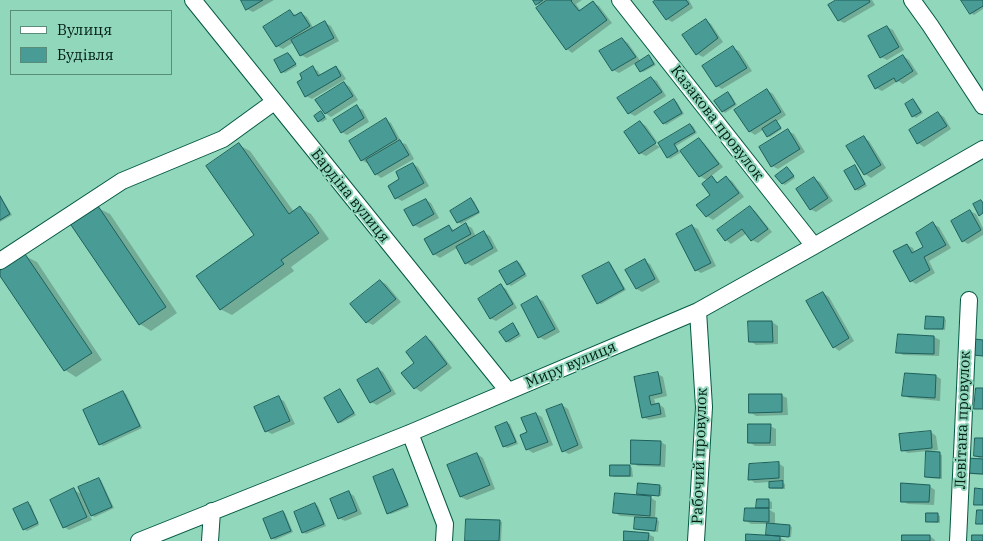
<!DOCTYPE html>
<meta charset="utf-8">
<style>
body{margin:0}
#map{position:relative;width:983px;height:541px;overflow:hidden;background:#90d7bc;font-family:"IBM Plex Serif",serif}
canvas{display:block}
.legend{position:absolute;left:10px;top:10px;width:162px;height:65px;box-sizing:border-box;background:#90d7bc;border:1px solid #578d79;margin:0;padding:6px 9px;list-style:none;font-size:15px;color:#011d14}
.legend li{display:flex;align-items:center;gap:10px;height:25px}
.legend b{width:25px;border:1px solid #578d79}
</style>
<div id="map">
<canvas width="983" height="541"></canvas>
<ul class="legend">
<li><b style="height:6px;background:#fff"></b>Вулиця</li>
<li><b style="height:14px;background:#499b95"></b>Будівля</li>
</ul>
</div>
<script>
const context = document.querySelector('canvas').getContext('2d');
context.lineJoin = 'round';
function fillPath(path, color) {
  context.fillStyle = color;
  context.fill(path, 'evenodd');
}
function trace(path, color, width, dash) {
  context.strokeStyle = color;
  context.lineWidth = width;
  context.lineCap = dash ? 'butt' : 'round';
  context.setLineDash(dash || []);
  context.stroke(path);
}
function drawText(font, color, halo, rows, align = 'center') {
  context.font = font + ' "IBM Plex Serif",serif';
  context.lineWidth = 4;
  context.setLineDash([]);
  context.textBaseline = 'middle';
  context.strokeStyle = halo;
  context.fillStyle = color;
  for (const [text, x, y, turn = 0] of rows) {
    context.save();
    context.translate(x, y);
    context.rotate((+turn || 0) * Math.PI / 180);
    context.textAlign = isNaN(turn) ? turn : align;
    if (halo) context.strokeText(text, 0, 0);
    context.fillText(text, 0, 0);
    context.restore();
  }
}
fillPath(new Path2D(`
 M242,0H274L253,12L247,9Z
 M534,0H582L576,4L581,11L593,3L599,6L612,23L572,53L567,49L541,6L537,4Z
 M658,0H689L693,8L672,22L667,19Z
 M838,0H872L875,5L844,23L838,20Z
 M963,0H983V9L974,15L971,13Z
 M290,12L296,15L301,13L307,17L314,29L325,23L331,26L339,41L307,58L301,55L294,42L283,49L277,46Z
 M706,20L711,24L723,42L703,57L697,54Z
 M887,27L893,30L904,50L887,60L881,57Z
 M622,39L628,43L641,62L649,57L651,58L656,65L643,72L641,71L636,63L619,73L613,70Z
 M733,48L739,51L752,71L722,89L717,86Z
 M288,54L291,55L297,66L285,73L282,72Z
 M903,56L909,60L918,74L903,84L898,81L882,91L876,88Z
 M336,67L341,71L346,79L312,99L306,96L304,80L313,68L318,71L321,76Z
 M651,78L657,81L666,96L635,116L629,113Z
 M344,83L350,87L358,100L331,117L325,113Z
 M767,90L773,94L786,115L776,122L778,123L782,129L770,137L768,136L764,129L755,135L749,131Z
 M728,93L731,95L737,105L725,113L723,111Z
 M913,100L915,101L923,113L916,118L913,116Z
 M674,101L677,102L684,114L666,125L664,123Z
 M357,107L363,110L369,122L347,135L342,132Z
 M321,112L327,119L322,122L319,121Z
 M938,113L944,117L951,129L924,147L918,143Z
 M386,120L391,123L402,143L406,144L414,159L381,178L376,174L369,162L367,163L361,160Z
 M640,122L646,126L658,143L651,139L650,141L660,147L646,156L640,153Z
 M690,125L693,126L697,133L676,146L680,153L670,159L668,157L661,146Z
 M788,131L794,134L805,152L778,169L772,166Z
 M864,138L869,141L886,168L871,178L865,174L848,147Z
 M699,139L704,143L723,167L710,177L719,183L726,178L732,181L744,197L713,220L707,216L698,205L711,195L708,181L700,176L682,151Z
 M239,145L250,151L294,212L300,208L311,214L329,239L291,267L294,271L232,315L220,309L256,235Z
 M413,164L418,167L429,186L402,201L396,198L401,179Z
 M855,167L857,168L867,186L858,191L856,189Z
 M787,169L790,170L795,178L785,185L782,183Z
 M814,179L820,182L833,201L816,212L810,209Z
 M0,195L12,215L0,222Z
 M426,200L431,203L439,218L420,228L414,225Z
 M471,200L474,201L480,213L461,224L458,222Z
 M98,208L110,214L177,313L151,331L140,324L73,225Z
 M750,208L755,211L772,232L758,243L752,240L747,233L731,244L726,240Z
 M970,211L976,214L983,228V235L968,244L963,241Z
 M933,224L939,227L951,248L929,261L935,273L916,284L911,281L907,245L913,248L915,253L924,248Z
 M466,225L472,228L476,237L484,233L490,236L498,251L472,266L466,263L457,248L440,258L434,254L449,226L454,230Z
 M692,226L698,229L716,266L701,273L696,270Z
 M25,256L37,262L102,360L76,377L65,370L0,274Z
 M644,261L650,264L660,282L642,292L637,289Z
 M517,262L520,263L527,276L511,286L508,284L500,271Z
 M609,263L611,264L626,290L601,304L598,303Z
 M380,281L386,284L401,302L373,325L367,322Z
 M501,286L506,289L517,308L496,321L490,318Z
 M823,293L829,297L854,341L839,351L834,347Z
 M537,298L543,301L560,332L545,340L539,337Z
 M944,318L946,320L945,330L929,329L926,328Z
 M772,322L778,326V344L756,345L750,341Z
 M513,325L515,326L521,336L509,343L507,341Z
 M899,336L934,337L940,340L939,356L903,355L898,352Z
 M426,338L432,341L452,368L421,392L415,388L403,373L416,363Z
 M378,369L383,372L396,394L377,405L371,402Z
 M658,374L663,377L667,396L654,399L656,405L659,404L664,408L666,417L649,420L643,417L636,378Z
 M936,376L941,379L940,401L909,398L904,395Z
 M340,390L342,392L356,415L341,423L339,422Z
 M123,393L126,394L142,428L103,446L100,444Z
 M781,395L787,398L788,415L756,416L750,412Z
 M278,398L284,401L295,424L272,434L266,431Z
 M562,405L568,409L583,448L569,454L563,451Z
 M536,414L542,417L553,445L533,453L527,449L528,433Z
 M507,423L510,424L518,444L507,448L504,446Z
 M770,426L776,429V446H755L749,442Z
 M931,432L936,436L938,450L929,451L942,455V479L928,478L926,477L927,451L908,453L902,450Z
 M983,440V475L970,474L967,473L983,460L975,456Z
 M661,442L666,445L665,467L638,466L633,463Z
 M477,454L483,458L495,489L467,500L461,497Z
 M778,463L784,467V481H780L785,484V489H772L770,488V482L755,483L750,479Z
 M630,466L632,468L633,477H614L611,475Z
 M393,471L395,472L409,507L391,514L388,513Z
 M98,479L101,480L114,508L95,517L89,514L92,520L69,530L64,527L74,490L83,495Z
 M659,486L662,487L661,496L646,495L656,501L655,519L659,521L658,532L638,530L636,529L637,517L620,516L614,512L646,497L638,493Z
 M929,486L935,490L934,505L908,504L902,501Z
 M348,492L354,496L362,514L345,521L339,518Z
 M758,500L769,501L772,502V509H768L775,513V525L789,526L792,527L791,537H779L786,541H747L767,537L768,524H751L745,520L761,509Z
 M28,504L31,505L39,525L27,531L24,529Z
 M315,504L318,506L326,526L306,534L303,532Z
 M283,512L285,513L293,532L275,540L272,538Z
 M938,515L940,516V523L930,522L927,521Z
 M499,521L502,522L501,541H467Z
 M648,534L654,537V541H625Z
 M930,536L935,540V541H904Z`), '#0003');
const building = new Path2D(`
 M241,0H263L246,10Z
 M533,0H543L536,5Z
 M547,0H572L571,1L579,11L593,1L607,20L566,50L536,8Z
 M656,0H686L689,4L666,20L653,2Z
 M836,0H869L870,2L838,21L828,5Z
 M961,0H983V6L970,14Z
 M290,10L294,16L301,12L310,26L276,47L263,27Z
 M706,19L718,38L696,55L682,35Z
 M325,21L334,38L300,56L291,40Z
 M887,26L899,47L880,58L868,36Z
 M622,38L636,57L612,71L599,51Z
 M733,46L747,68L716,87L702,66Z
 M288,53L296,64L281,73L274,60Z
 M649,55L654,64L640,72L635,64Z
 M903,55L913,71L896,82L894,78L875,89L868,76Z
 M313,66L318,76L336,66L341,76L305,97L297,82L302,79L300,74Z
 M651,77L662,92L628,114L617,98Z
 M344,82L353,96L325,114L315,100Z
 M767,89L781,112L749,132L734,110Z
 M728,92L735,104L722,112L714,101Z
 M674,99L682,113L663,124L654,112Z
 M913,99L921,112L912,117L905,104Z
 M357,105L364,118L341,133L333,120Z
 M321,111L325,117L318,122L314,116Z
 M938,112L947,126L917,144L909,130Z
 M386,118L397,139L361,161L349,141Z
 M776,120L781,128L767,137L762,129Z
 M640,121L656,143L639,154L624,132Z
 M690,124L695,132L674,144L678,151L667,158L658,143Z
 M788,129L800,149L771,167L759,147Z
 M864,136L881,165L864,175L846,146Z
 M699,138L719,164L699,177L680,151Z
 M400,140L409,155L375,175L366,160Z
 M239,143L289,214L300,206L319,233L281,260L284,264L220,310L196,276L254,235L206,166Z
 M413,163L424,183L395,199L388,186L399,179L396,172Z
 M855,165L865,184L855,190L844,171Z
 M787,167L794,176L782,184L775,176Z
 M712,176L717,183L726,176L739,193L706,217L696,205L710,195L702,184Z
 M814,177L828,198L810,210L796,189Z
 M0,196L10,214L0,220Z
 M471,198L479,212L457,223L450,211Z
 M426,199L434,214L413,226L404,210Z
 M981,200L983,203V213L979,216L973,204Z
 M98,206L166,307L139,325L71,225Z
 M750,206L768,229L751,241L742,229L725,241L717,230Z
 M970,210L981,230L962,242L951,221Z
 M933,222L946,245L924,257L930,270L910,282L893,251L907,244L912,253L923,247L916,233Z
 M466,223L471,234L433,255L424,239L449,225L452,231Z
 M692,225L711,263L695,271L676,234Z
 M484,231L493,248L465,264L456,247Z
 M25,254L92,353L64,371L0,276V271Z
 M645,259L655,279L636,289L625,270Z
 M517,261L525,274L507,285L499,271Z
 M609,262L624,289L597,304L582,276Z
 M380,280L396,299L366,323L350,304Z
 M501,284L513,304L490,319L478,299Z
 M823,292L849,338L833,348L806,301Z
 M537,296L555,329L538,338L521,305Z
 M926,316L944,317L943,329H925Z
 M748,321H772L773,342H749Z
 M513,323L519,334L506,342L499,332Z
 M898,334L934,336V354L896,353Z
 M426,336L447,364L414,389L401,373L414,363L406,352Z
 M975,339L983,340V356L973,355Z
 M378,368L391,391L370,403L357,380Z
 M658,372L662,393L649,396L651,405L659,403L661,414L642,418L634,377Z
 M905,373L936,375L935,398L902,396Z
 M976,388H983V409H974Z
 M340,389L354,413L338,423L324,398Z
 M123,391L140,426L99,445L83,410Z
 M749,394H782V412L749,413Z
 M279,396L290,421L265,432L254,407Z
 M562,404L578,445L562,452L546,410Z
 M536,413L548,442L526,450L520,435L527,432L521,418Z
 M507,422L516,442L503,447L495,427Z
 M748,424H771L770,443H748Z
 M931,431L932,448L901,451L899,434Z
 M975,438H983V457L974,456Z
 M631,440L661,441L660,465L631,464Z
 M926,451L940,452V478L925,477Z
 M477,453L490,485L460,497L447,465Z
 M967,458L983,459V474L966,473Z
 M779,462V478L748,480L749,464Z
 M610,465H630V476H610Z
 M393,469L408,505L387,514L373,477Z
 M99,478L112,507L91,516L78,487Z
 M783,481V488H769V482Z
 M638,483L660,485L659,496L637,494Z
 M901,483L930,485L929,502H901Z
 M74,488L87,517L63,528L50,500Z
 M975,488L983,489V505H974Z
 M349,491L357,511L338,519L330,499Z
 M615,493L651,496L650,516L613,513Z
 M757,499H769V508H756Z
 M28,502L38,523L23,530L13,509Z
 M315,503L324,524L302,533L294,512Z
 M745,508H769V522L744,521Z
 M977,510H983V524H976Z
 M283,511L291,531L271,539L263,519Z
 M926,513H938V522H926Z
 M635,517L657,518L655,531L634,529Z
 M466,519L500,520L499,541H465Z
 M767,523L790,525L789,537L766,535Z
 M624,531L649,533L648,541H624Z
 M746,534L780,536V541H746Z
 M902,535H930V541H902Z
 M972,535H983V541H972Z`);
fillPath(building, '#499b95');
trace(building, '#1e5f5b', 1);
const street = new Path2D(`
 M193,0L508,391
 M620,0L814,246
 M912,0L930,25L983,106
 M0,261L122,181L223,139L274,102
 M410,433L445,524L444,541
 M139,541L410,433L698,311L814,246L983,149
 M210,541L212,511
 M696,541L704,407L698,311
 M958,541L969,300`);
trace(street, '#045842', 18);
trace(street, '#fff', 16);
drawText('15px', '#011d14', '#90d7bc', [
 ["Казакова провулок",717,123,52],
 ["Бардіна вулиця",350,196,51],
 ["Миру вулиця",571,365,-23],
 ["Левітана провулок",963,420,-88],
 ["Рабочий провулок",700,456,-88]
]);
</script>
